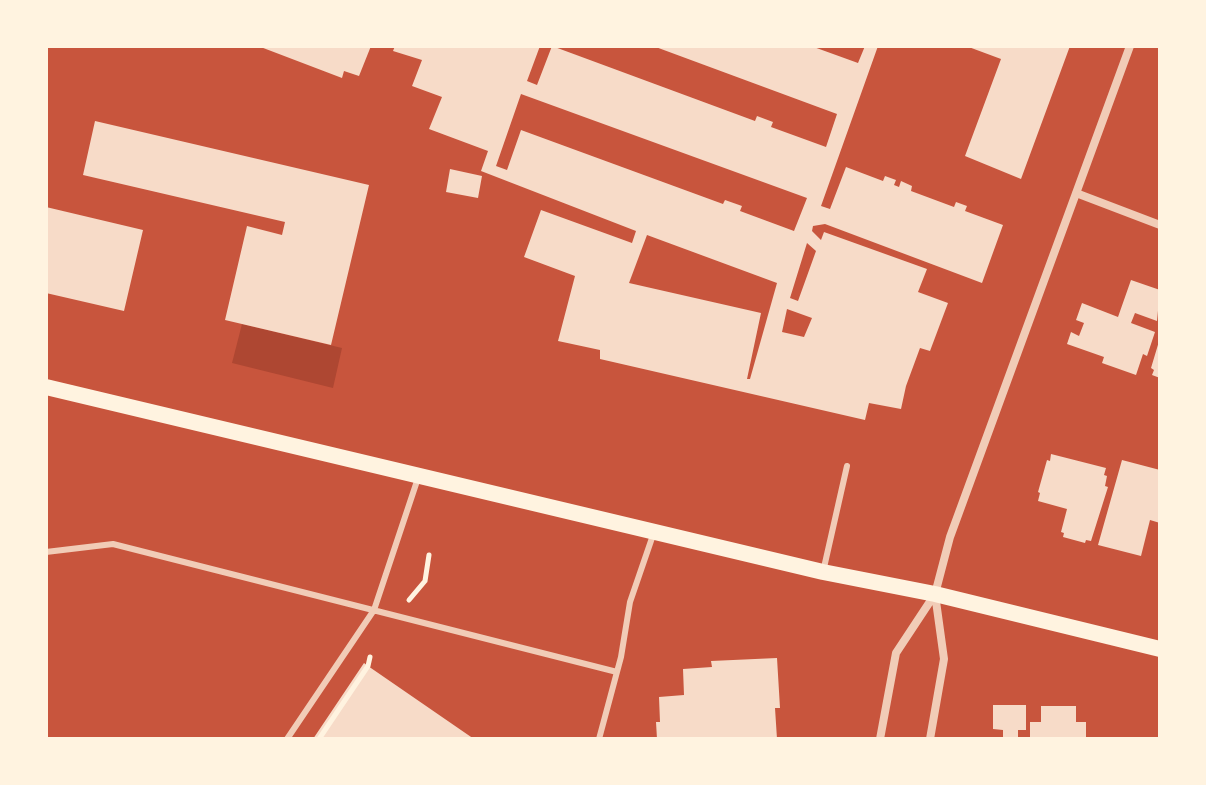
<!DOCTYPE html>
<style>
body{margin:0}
#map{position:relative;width:1206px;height:785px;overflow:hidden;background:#c8553d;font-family:"PT Sans",sans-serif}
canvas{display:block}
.frame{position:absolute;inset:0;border:48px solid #fff3e0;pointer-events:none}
</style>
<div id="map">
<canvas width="1206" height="785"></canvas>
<div class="frame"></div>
</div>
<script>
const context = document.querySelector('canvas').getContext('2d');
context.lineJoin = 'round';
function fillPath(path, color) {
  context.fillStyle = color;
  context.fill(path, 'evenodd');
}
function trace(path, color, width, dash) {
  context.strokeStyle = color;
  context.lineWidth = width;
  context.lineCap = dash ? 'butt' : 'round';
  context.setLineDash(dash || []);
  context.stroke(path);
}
fillPath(new Path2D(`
 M242,324L342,348L333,388L232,363Z`), '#ae4732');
fillPath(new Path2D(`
 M258,46H371L359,76L344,71L342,78Z
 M395,46H540L527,81L537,85L552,46L755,121L757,116L773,122L771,127L826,147L837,114L653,46H811L858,63L865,46H878L821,206L830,209L846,167L883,181L885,176L896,180L894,185L899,187L901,181L912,186L911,191L954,207L956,202L967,206L965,211L1003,225L982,283L825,224L813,226L812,231L821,240L824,232L927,269L918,292L948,303L930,351L920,348L906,386L901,409L869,403L865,420L600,359V350L558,341L575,276L524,257L541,210L632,243L636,231L481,171L488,151L429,129L442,97L412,86L422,60L393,51ZM521,94L807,198L794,231L740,211L742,206L725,200L723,204L521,130L507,170L496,166ZM647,235L777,283L750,379H747L761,313L629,283ZM807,243L816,251L798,301L790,298ZM787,309L812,318L804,337L782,332Z
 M966,46H1070L1021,179L965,156L1001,59Z
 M95,121L369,185L331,345L225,320L247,226L282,235L285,222L83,175Z
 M450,169L482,176L478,198L446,192Z
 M46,207L143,230L124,311L46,293Z
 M1131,280L1160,290L1157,321L1135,313L1131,323L1155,332L1147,356L1143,354L1136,375L1102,363L1104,357L1067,344L1071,332L1079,336L1084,323L1076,320L1082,303L1118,317Z
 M1160,338V378L1152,375L1154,370L1151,368Z
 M1051,454L1106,468L1104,475L1107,476L1105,486L1108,487L1091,541L1086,540L1085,543L1063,537L1064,533L1061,532L1067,509L1038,501L1040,493L1038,492L1047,460L1050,461Z
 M1122,460L1160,470V523L1150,520L1141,556L1098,545Z
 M777,658L780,708H775L777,739H657L656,722H660L659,697L684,695L683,669L712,667L711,661Z
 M364,663L368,666L474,739H313Z
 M993,705H1026V730H1018V739H1003V730L993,729Z
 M1041,706H1076V722H1086V739H1030V722H1041Z`), '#f7dbc8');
trace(new Path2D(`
 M409,600L425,581L429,555
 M319,739L368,666L370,657`), '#fff3e0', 5);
trace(new Path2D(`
 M46,552L113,544L617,672
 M823,572L847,466
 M287,739L374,610L418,478
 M599,739L621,657L630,602L653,535`), '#f1ccb7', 6);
trace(new Path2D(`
 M1076,193L1160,225
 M880,739L896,653L935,594L950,537L1130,46
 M930,739L944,659L935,594`), '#f1ccb7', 8);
trace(new Path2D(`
 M46,387L823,572L935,594L1160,649`), '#fff3e0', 16);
</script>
